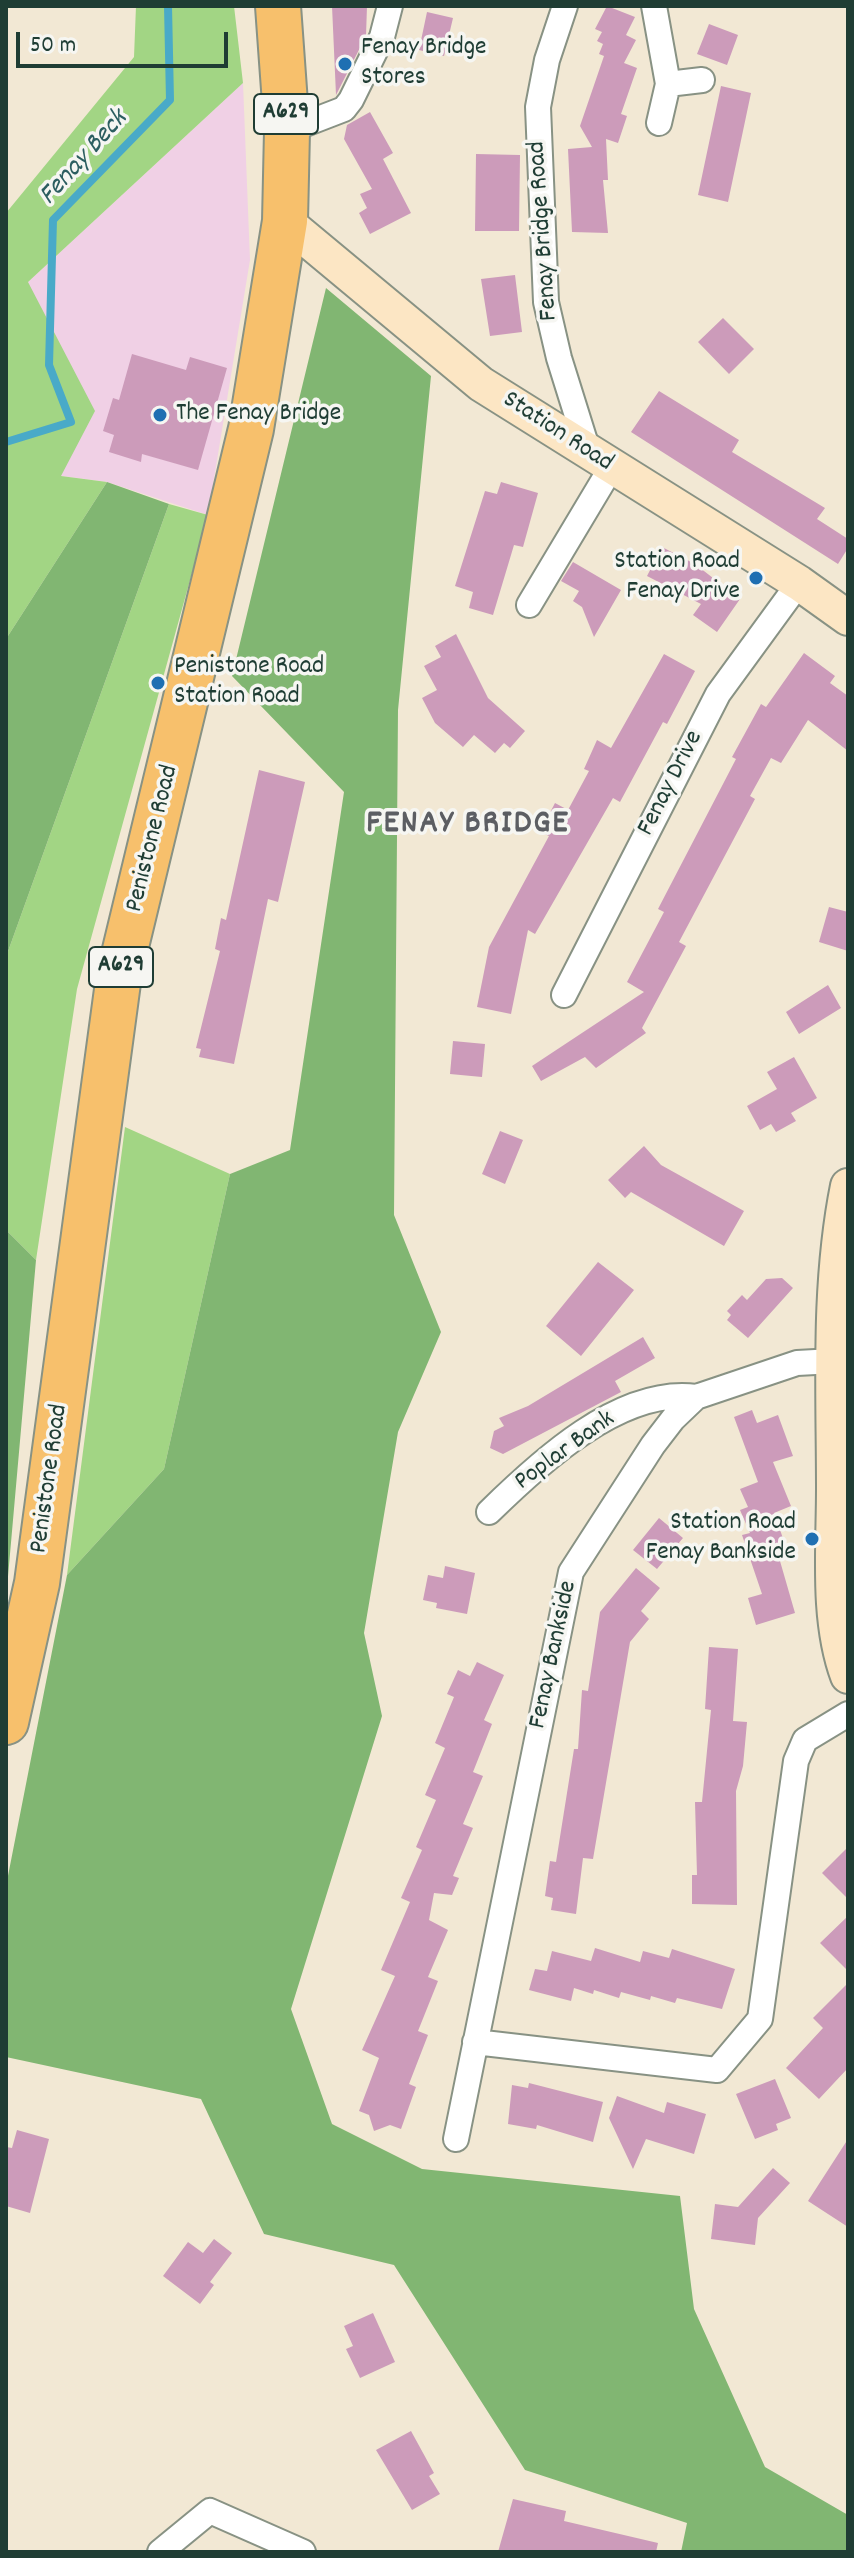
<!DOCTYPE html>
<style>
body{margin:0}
#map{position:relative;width:854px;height:2558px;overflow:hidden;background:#f2e8d4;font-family:Dekko,sans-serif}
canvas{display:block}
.frame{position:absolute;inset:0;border:8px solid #1f3d34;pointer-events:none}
.scale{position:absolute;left:16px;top:32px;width:212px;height:36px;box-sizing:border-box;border:4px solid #1f3d34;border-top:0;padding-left:10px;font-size:24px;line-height:28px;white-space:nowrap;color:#1f3d34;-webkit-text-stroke:6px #f6f6f2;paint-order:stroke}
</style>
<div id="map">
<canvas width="854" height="2558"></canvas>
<div class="frame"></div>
<div class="scale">50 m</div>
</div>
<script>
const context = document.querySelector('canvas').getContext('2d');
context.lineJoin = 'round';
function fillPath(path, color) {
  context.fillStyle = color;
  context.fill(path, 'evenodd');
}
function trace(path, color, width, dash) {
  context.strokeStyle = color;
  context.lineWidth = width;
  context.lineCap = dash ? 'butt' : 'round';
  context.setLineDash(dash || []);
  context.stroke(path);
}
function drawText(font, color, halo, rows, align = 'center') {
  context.font = font + ' Dekko,sans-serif';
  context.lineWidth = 7;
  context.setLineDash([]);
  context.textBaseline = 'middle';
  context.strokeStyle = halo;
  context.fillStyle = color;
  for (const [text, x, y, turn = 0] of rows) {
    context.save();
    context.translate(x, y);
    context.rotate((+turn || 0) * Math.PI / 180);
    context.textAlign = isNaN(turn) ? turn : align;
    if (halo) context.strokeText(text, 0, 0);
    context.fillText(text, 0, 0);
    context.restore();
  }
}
fillPath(new Path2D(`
 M243,83L250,260L208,515L107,482L61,476L28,282Z`), '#f0d0e5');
fillPath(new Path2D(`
 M136,6H234L243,83L28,282L95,411L61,476L107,482L6,639V213L134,57Z
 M169,504L208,515L77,989L36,1260L6,1230V957Z
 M125,1127L230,1174L164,1469L67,1575Z`), '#a2d584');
fillPath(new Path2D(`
 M326,288L431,376L398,710L394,1215L441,1332L398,1432L364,1633L382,1716L291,2009L332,2124L422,2169L680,2196L694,2309L765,2467L848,2515V2552H681L687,2523L525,2470L394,2265L264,2234L201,2099L6,2057V1886L67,1575L164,1469L230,1174L290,1150L344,792L232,676Z
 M107,482L169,504L6,957V639Z
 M6,1230L36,1260L6,1599Z`), '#81b672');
trace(new Path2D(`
 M6,442L71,422L49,365L53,220L170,100L168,6`), '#49aac8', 8);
fillPath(new Path2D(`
 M332,6H367L366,36L336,95Z
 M607,6L635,17L626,35L636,40L624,63L637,68L621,114L627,116L618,143L606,139L608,180H603L608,233L572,232L568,149L592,147L580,126L604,56L599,54L603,44L597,41L602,32L595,29Z
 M427,12L453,18L444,56L419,50Z
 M709,24L738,35L727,65L697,54Z
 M721,86L751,93L728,202L698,195Z
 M370,112L393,153L383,159L411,213L370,234L359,213L367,208L360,194L372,189L344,139L347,125Z
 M476,154L520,155L519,231H475Z
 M515,275L522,332L490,336L481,279Z
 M723,318L754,349L729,374L698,342Z
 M132,354L186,370L190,357L227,368L198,470L142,454L141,462L109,452L114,435L103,431L113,398L119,400Z
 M659,391L739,440L732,452L825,508L817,519L848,539V548L838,564L631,432Z
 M501,482L538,493L523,547L514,545L493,615L469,608L473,592L455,586L485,491L497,494Z
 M662,547L695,564L740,599L717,632L693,615L701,604L647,576Z
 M573,562L621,590L594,637L582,607L573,601L579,591L561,581Z
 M456,634L488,698L525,731L510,748L504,743L495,753L474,735L463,747L435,723L422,698L437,690L424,666L441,657L435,646Z
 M804,653L835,676L830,683L848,696V751L808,720L781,763L771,758L750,796L755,799L679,942L686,946L642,1028L646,1033L596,1068L585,1057L541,1081L532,1066L644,992L627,982L664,912L658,909L736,759L732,757L761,704L766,707Z
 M664,654L695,671L667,724L663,722L620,802L613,798L535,934L528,930L511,1014L477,1007L489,947L549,836L540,832L555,803L568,810L589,771L584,769L597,740L611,748Z
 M259,770L305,782L278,902L268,899L234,1064L199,1057L201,1049L196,1048L220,951L215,949L221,918L226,920Z
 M829,907L848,912V951L819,942Z
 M828,985L841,1008L799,1034L786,1012Z
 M453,1041L485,1044L482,1077L450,1074Z
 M794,1057L817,1098L791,1113L796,1121L776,1132L771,1124L760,1130L747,1106L777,1089L767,1072Z
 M500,1131L523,1140L505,1184L482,1174Z
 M644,1146L661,1165L744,1211L724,1246L631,1192L625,1198L608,1180Z
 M598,1262L634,1290L581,1356L546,1326Z
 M782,1278L793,1288L748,1338L727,1320L731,1315L727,1311L742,1295L747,1300L766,1279Z
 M643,1337L655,1358L615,1381L621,1392L503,1454L490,1448L494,1431L504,1426L499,1418L528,1406Z
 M752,1410L757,1423L778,1415L793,1456L773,1462L791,1506L774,1513L790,1558L780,1561L795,1613L756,1625L748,1598L762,1594L742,1535L750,1533L740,1510L748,1507L740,1489L758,1482L734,1417Z
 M659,1518L683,1538L657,1569L633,1550Z
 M445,1566L475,1573L467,1614L436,1608L437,1603L423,1600L428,1575L443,1578Z
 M636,1568L660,1588L641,1611L649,1619L630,1642L593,1859L583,1858L576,1914L551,1910L553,1898L545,1896L550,1861L556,1862L574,1749H578L582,1690L588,1691L600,1612Z
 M709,1647L738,1649L733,1721L747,1722L743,1766L736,1791L737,1905L692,1904V1875H697L695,1802H702L711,1710L705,1709Z
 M477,1662L504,1675L484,1720L492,1724L473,1772L483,1776L463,1824L473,1828L453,1876L459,1878L452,1895L434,1893L429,1920L448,1930L428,1977L438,1981L418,2031L428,2035L409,2084L416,2087L401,2129L390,2125L374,2131L369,2115L359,2111L379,2058L362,2050L395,1976L381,1970L410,1902L401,1898L422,1850L416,1847L436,1800L425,1795L445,1748L435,1743L454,1697L447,1694L458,1670L470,1676Z
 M848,1847V1899L822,1873Z
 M848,1916V1971L820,1943Z
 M595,1948L640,1962L643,1951L669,1958L672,1949L735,1969L722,2009L677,1998L675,2003L651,1996L650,2000L621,1992L619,1998L594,1990L593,1994L574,1988L571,2001L529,1990L535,1969L547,1971L552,1951L591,1961Z
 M848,1983V2068L819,2099L786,2068L823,2028L813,2018Z
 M775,2079L791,2118L776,2124L778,2130L755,2139L736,2094Z
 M529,2083L603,2102L593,2142L537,2125L536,2129L508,2124L512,2085L528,2088Z
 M617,2096L664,2113L667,2102L706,2114L694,2154L646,2139L633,2169L609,2118Z
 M17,2130L49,2139L30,2213L6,2206V2147L12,2148Z
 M848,2139V2227L808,2201Z
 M773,2168L790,2183L758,2218L755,2245L711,2239L715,2204L738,2207Z
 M214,2239L232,2253L210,2282L214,2285L200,2304L163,2276L188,2242L203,2253Z
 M373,2313L395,2362L360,2378L346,2349L353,2346L344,2326Z
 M411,2431L434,2473L429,2476L440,2494L412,2510L376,2450Z
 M513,2499L566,2511L564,2521L658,2543L656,2552H498Z`), '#cc9bba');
const street = new Path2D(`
 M565,6L547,60L538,107L546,302L559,358L589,454
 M654,6L668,84L659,123
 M668,84L702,80
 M287,131L344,109L351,100L382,37L390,6
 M529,605L611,468
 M564,995L718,694L799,583
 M489,1512C539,1463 620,1387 696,1397
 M475,2042L717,2070L760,2019L796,1761L805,1740L848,1714
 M456,2139L571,1572L653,1445L673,1419L696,1397L797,1363L834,1361
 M160,2552L210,2511L303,2552`);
const secondary = new Path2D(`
 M285,221L481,384L799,583L848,618
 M848,1186C828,1286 834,1388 834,1489C834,1549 827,1620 848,1676`);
const highway = new Path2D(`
 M6,1722L37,1583L119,975L251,429L285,221L287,131L278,6`);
trace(street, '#889284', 28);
trace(secondary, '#889284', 38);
trace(highway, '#889284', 48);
trace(street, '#fff', 24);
trace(secondary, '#fce6c4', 34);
trace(highway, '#f7c06c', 44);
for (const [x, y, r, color] of [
 [345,64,8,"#1f6fb2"],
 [160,415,8,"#1f6fb2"],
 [756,578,8,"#1f6fb2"],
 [158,683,8,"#1f6fb2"],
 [812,1539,8,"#1f6fb2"]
]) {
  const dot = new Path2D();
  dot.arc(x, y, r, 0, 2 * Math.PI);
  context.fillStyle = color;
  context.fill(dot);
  trace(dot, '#f6f6f2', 3);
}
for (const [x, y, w] of [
 [286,114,64],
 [121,967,64]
]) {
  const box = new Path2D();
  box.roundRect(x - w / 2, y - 20, w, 40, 6);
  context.fillStyle = '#f6f6f2';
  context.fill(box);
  trace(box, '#1f3d34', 2);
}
drawText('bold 24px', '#1f3d34', null, [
 ["A629",286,114],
 ["A629",121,967]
]);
drawText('26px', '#1f3d34', '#f6f6f2', [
 ["Fenay Bridge",361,49],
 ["Stores",361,79],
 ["The Fenay Bridge",176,415],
 ["Station Road",740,563,"right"],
 ["Fenay Drive",740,593,"right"],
 ["Penistone Road",174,668],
 ["Station Road",174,698],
 ["Station Road",796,1524,"right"],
 ["Fenay Bankside",796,1554,"right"]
], 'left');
drawText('26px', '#1f3d34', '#f6f6f2', [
 ["Fenay Bridge Road",545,231,-94],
 ["Station Road",557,433,33],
 ["Fenay Drive",672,784,-63],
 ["Penistone Road",154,839,-76],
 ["Poplar Bank",566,1452,-36],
 ["Penistone Road",51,1479,-82],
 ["Fenay Bankside",555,1655,-78]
]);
drawText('italic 28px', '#2c5e60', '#f6f6f2', [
 ["Fenay Beck",85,159,-48]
]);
context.letterSpacing = '2px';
drawText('bold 34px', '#5c5e63', '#f6f6f2', [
 ["FENAY BRIDGE",468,826]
]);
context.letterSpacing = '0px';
</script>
